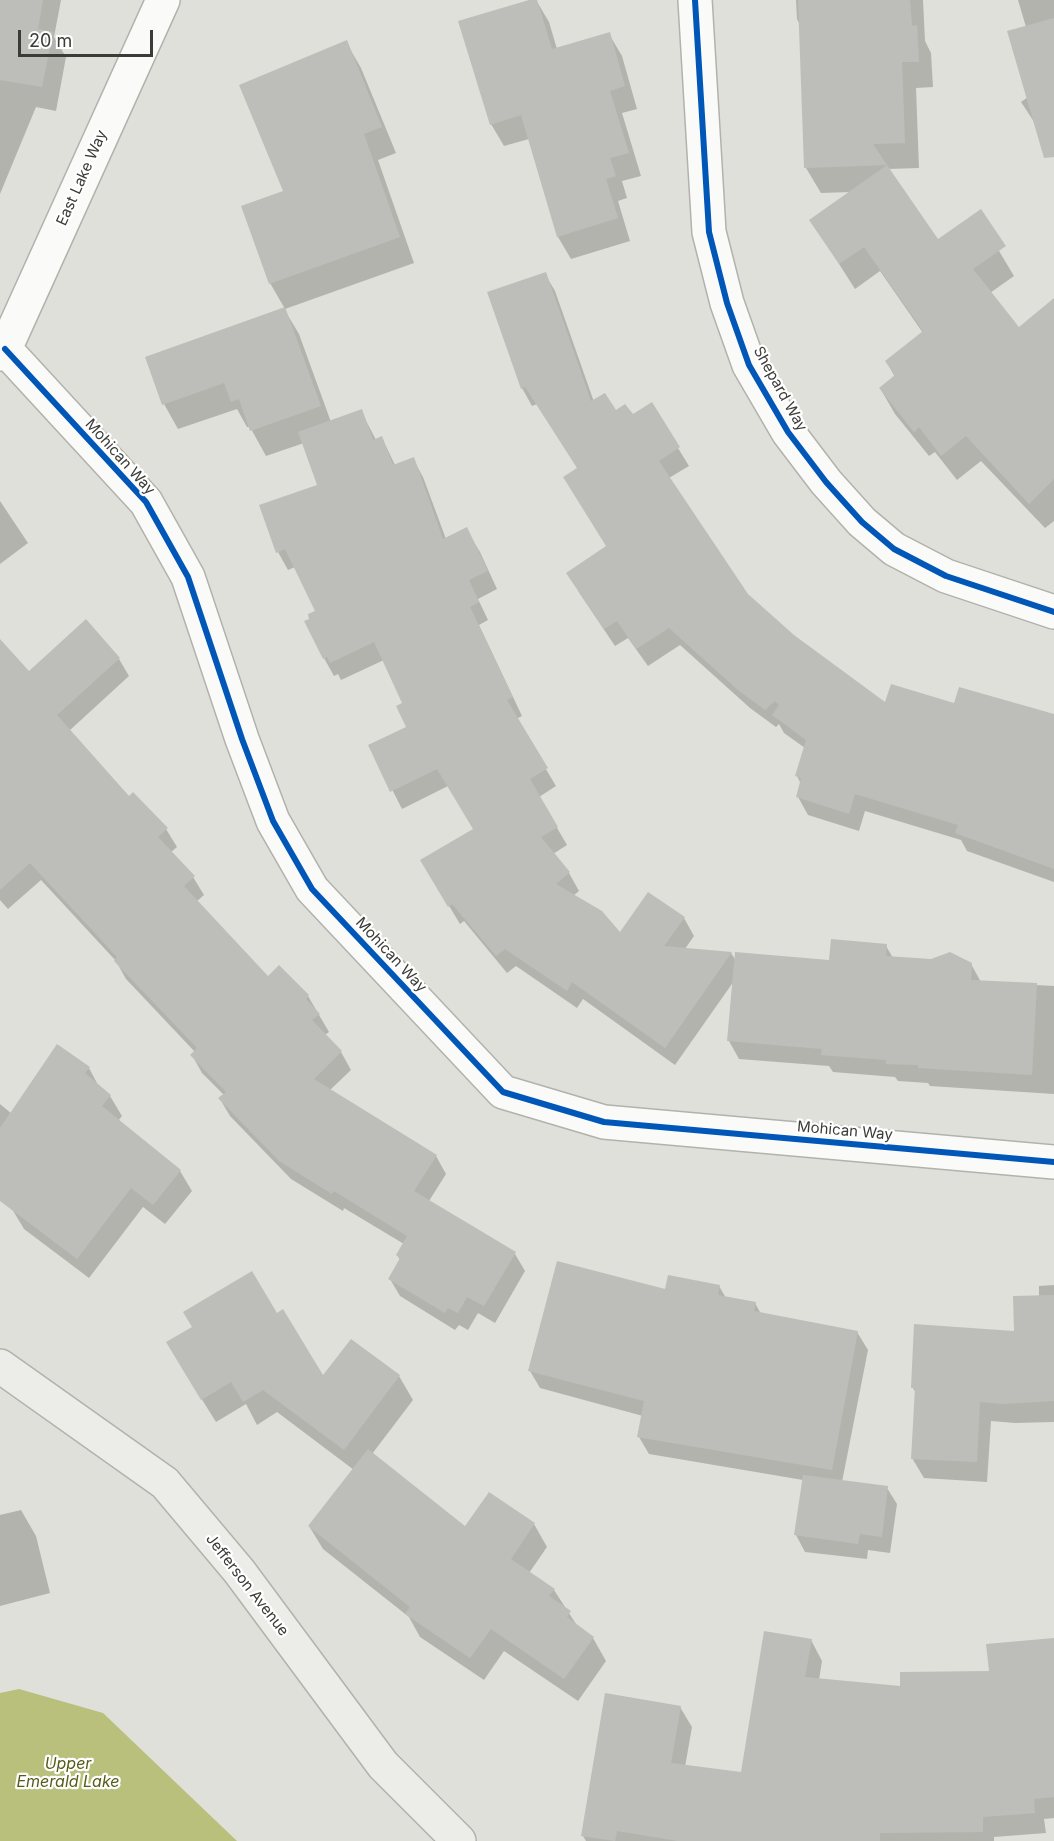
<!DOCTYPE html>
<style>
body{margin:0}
#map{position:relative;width:1054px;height:1841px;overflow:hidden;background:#e0e0da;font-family:Inter,sans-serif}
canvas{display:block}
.scale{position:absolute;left:18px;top:30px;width:135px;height:27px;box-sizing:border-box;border:3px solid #3b3c37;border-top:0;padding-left:8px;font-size:18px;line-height:21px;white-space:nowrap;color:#3b3c37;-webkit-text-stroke:4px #fff;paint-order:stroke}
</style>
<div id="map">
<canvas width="1054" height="1841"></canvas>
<div class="scale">20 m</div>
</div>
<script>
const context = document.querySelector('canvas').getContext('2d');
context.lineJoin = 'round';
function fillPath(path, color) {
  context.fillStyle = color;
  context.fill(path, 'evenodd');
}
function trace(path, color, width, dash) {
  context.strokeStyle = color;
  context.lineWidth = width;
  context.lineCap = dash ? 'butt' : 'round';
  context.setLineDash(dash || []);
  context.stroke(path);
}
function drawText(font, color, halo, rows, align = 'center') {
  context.font = font + ' Inter,sans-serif';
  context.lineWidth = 4.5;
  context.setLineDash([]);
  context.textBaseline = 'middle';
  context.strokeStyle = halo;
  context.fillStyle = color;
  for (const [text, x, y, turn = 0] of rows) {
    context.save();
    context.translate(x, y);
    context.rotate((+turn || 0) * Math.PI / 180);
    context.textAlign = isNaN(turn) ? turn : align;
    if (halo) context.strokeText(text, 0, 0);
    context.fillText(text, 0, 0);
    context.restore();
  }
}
fillPath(new Path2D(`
 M19,1689L103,1713L237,1841H0V1693Z`), '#b9c07c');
fillPath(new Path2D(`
 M0,0H61L54,37L66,57L56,111L36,107L0,194Z
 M534,0H536L549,22L557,49L609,34L622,56L637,109L622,113L641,176L622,181L627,198L618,201L630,241L571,259L558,237L529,139L504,146L491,124Z
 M796,0H923L925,41L931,53L933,87L916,88L919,168L888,169L938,241L972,217L999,251L1014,276L990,293L1018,329L1054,319V521L1045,528L981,461L957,480L935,452L929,456L895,414L880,388L895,377L886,361L923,333L880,271L855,289L811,220L851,192L821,193L806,168L800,25L797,19Z
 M1018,0H1054V152L1021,102L1028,97L1026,27Z
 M346,42L361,68L396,153L378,160L414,263L285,309L270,283L285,192Z
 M545,274L555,291L594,402L615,412L632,416L651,404L689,466L669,478L747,595L793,636L886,705H955L1054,715V882L967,851L961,840L865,811L859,831L808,815L798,797L801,784L797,776L805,748L784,733L779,724L776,727L750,708L680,645L648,666L628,638L615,646L578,591L607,547L578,469L537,404L532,406L522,388Z
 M284,309L299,334L331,422L361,411L376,440L382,438L395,465L413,459L423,477L446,539L469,534L480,552L497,589L478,599L488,620L479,625L522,716L516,719L556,786L539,797L567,845L553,854L569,873L579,891L573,896L620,935L684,918L694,936L685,949L731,953L736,961L831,962L886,946L893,958L971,964L981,982L1054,986V1094L930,1086L928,1083L898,1081L895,1077L833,1072L829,1066L739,1059L729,1041L734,981L675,1065L583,999L577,1008L516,966L507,973L464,921L460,924L422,861L474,830L448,786L402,809L370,746L408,727L404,703L384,660L341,680L338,674L334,676L324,658L311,619L317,612L295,567L288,570L278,552L319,486L304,443L266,456L250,427H247L237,409L178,429L164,404Z
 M0,501L28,543L0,564Z
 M0,643L29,673L119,659L129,676L69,731L129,798L166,829L177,847L170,853L193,877L204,895L196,902L268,978L279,967L308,996L329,1032L325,1035L341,1052L351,1070L330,1090L436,1156L446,1174L429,1201L515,1254L525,1271L495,1323L478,1313L468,1330L459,1325L455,1330L400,1296L390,1279L401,1261L397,1255L404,1244L344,1208L343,1211L291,1179L230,1116L220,1099L224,1095L202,1073L192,1055L195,1052L126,979L116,961L41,880L8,909L0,900Z
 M89,1068L99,1087L110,1096L122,1116L118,1121L180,1171L192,1191L165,1224L143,1207L89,1278L24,1229L12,1209L0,1197V1104L12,1114Z
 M1054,1285V1422L1015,1423L991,1421L987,1482L924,1478L912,1458L916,1393L913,1388L1016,1332L1039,1297V1286Z
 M719,1286L726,1298L755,1303L761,1314L857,1332L868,1350L842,1482L887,1488L897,1504L890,1553L868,1550L867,1559L805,1552L796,1535L803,1480L649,1454L639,1437L643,1416L540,1388L530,1371L666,1291Z
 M277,1315L323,1378L352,1341L399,1376L413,1400L372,1454L466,1529L534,1524L547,1547L529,1573L554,1590L578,1627L593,1638L606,1661L578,1701L504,1651L484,1680L420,1637L409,1617L323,1549L309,1526L354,1470L277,1412L257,1425L246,1404L216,1422L181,1366Z
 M21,1510L36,1536L50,1593L0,1606V1515Z
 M811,1640L822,1661L819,1680L901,1688L990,1672L1054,1640V1818L1044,1819L1046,1833L994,1837V1841H586L583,1836L680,1707L692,1727L685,1767L742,1774Z`), '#0003');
fillPath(new Path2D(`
 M0,0H43L38,29L53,32L42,87L0,80Z
 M529,0H537L552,49L610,32L625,86L610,91L629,153L610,158L616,176L606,179L618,218L557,237L521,115L490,125L458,21Z
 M798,0H910L912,26L917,25L919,62H902L905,143L873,144L887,165L804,168Z
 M1054,18V157L1044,158L1007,31Z
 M347,40L382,127L364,134L400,237L269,284L241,206L283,191L239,85Z
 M887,165L938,239L981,209L1006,246L973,269L1019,327L1054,298V479L1029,504L966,436L941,456L919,427L914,432L879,388L895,375L885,361L923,331L864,247L839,264L809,220Z
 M546,272L591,401L605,393L616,410L625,404L633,414L652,402L680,447L659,461L748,594L794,635L885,702L891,684L954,703L959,687L1054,714V869L955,833L958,825L855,794L849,814L796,797L801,778L795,776L806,740L772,715L779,705L775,701L765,710L738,690L669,628L636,649L617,621L604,629L566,573L606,546L563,477L577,468L525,387L521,389L487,292Z
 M285,307L321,406L250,431L239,399L231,402L224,383L162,405L145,357Z
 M362,409L373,440L382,436L393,465L414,457L443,539L467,527L488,571L469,580L479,602L470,607L513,697L507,700L548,768L530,779L558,827L541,837L570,872L556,884L602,911L620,932L648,892L685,917L664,946L732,952L665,1048L572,982L567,991L505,949L496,956L452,904L448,907L420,860L473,829L437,769L390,792L368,745L406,727L396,706L402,703L374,642L330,663L327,657L323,659L304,621L309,619L308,614L315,611L285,549L276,553L259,505L317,485L298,432Z
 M86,619L120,658L57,715L129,796L133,792L168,828L158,837L195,876L184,886L268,976L279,965L309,995L306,999L320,1014L312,1020L342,1051L314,1079L437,1155L414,1191L516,1252L484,1306L467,1297L458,1313L448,1308L445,1313L388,1279L400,1258L396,1255L407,1236L334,1191L332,1194L279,1161L218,1098L226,1092L190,1055L197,1048L114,961L117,957L30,863L0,890V639L29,671Z
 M831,939L887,944L886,956L931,959L950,952L972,963L971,980L1037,983L1032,1075L918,1068V1065L886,1064V1060L821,1055L822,1049L727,1041L735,952L829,960Z
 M57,1044L90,1067L85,1073L111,1095L102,1106L181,1170L153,1205L131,1188L77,1259L0,1201V1128Z
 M557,1261L665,1289L668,1275L720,1285L718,1295L756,1302L754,1311L858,1331L832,1470L637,1437L644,1401L528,1371Z
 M252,1271L277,1313L283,1309L323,1375L351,1339L400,1375L344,1450L263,1390L243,1402L231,1382L201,1400L166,1342L192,1327L183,1312Z
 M1054,1295V1401L1002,1404L980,1402L977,1462L911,1459L915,1388H911L914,1324L1014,1331L1013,1296Z
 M368,1449L465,1526L489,1492L535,1523L511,1559L555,1589L549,1596L571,1611L567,1617L594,1637L564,1679L491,1629L470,1658L405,1614L410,1607L308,1526Z
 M803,1475L888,1486L882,1537L860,1534L858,1544L794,1535Z
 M764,1631L812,1639L805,1677L900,1686V1672L989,1671L986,1644L1054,1638V1797L1034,1799L1035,1813L983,1817V1832L880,1833V1841H678L617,1831L615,1841L581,1836L605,1693L681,1706L671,1763L741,1772Z`), '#bdbeb9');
const street = new Path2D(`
 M695,0L709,232L727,303L749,365L788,432L826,482L862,522L894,549L946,576L1054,612
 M5,349L146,502L188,577L242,739L273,821L312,889L503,1092L604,1122L1054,1162
 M0,354L5,349L163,0`);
const secondary = new Path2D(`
 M0,1366L165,1483L239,1571L383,1765L459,1841`);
trace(street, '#b2b2ad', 36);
trace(secondary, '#b2b2ad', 36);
trace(street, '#fafaf9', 33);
trace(secondary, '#ecece8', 33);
trace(new Path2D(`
 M695,0L709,232L727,303L749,365L788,432L826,482L862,522L894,549L946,576L1054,612
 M5,349L146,502L188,577L242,739L273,821L312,889L503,1092L604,1122L1054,1162`), '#0057b8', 6);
drawText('15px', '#3b3c37', '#fff', [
 ["East Lake Way",82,178,-66],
 ["Shepard Way",780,389,61],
 ["Mohican Way",120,457,48],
 ["Mohican Way",391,955,47],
 ["Mohican Way",845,1131,5],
 ["Jefferson Avenue",247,1585,52]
]);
drawText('italic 16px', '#575d19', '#fff', [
 ["Upper",68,1764],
 ["Emerald Lake",68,1782]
]);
</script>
